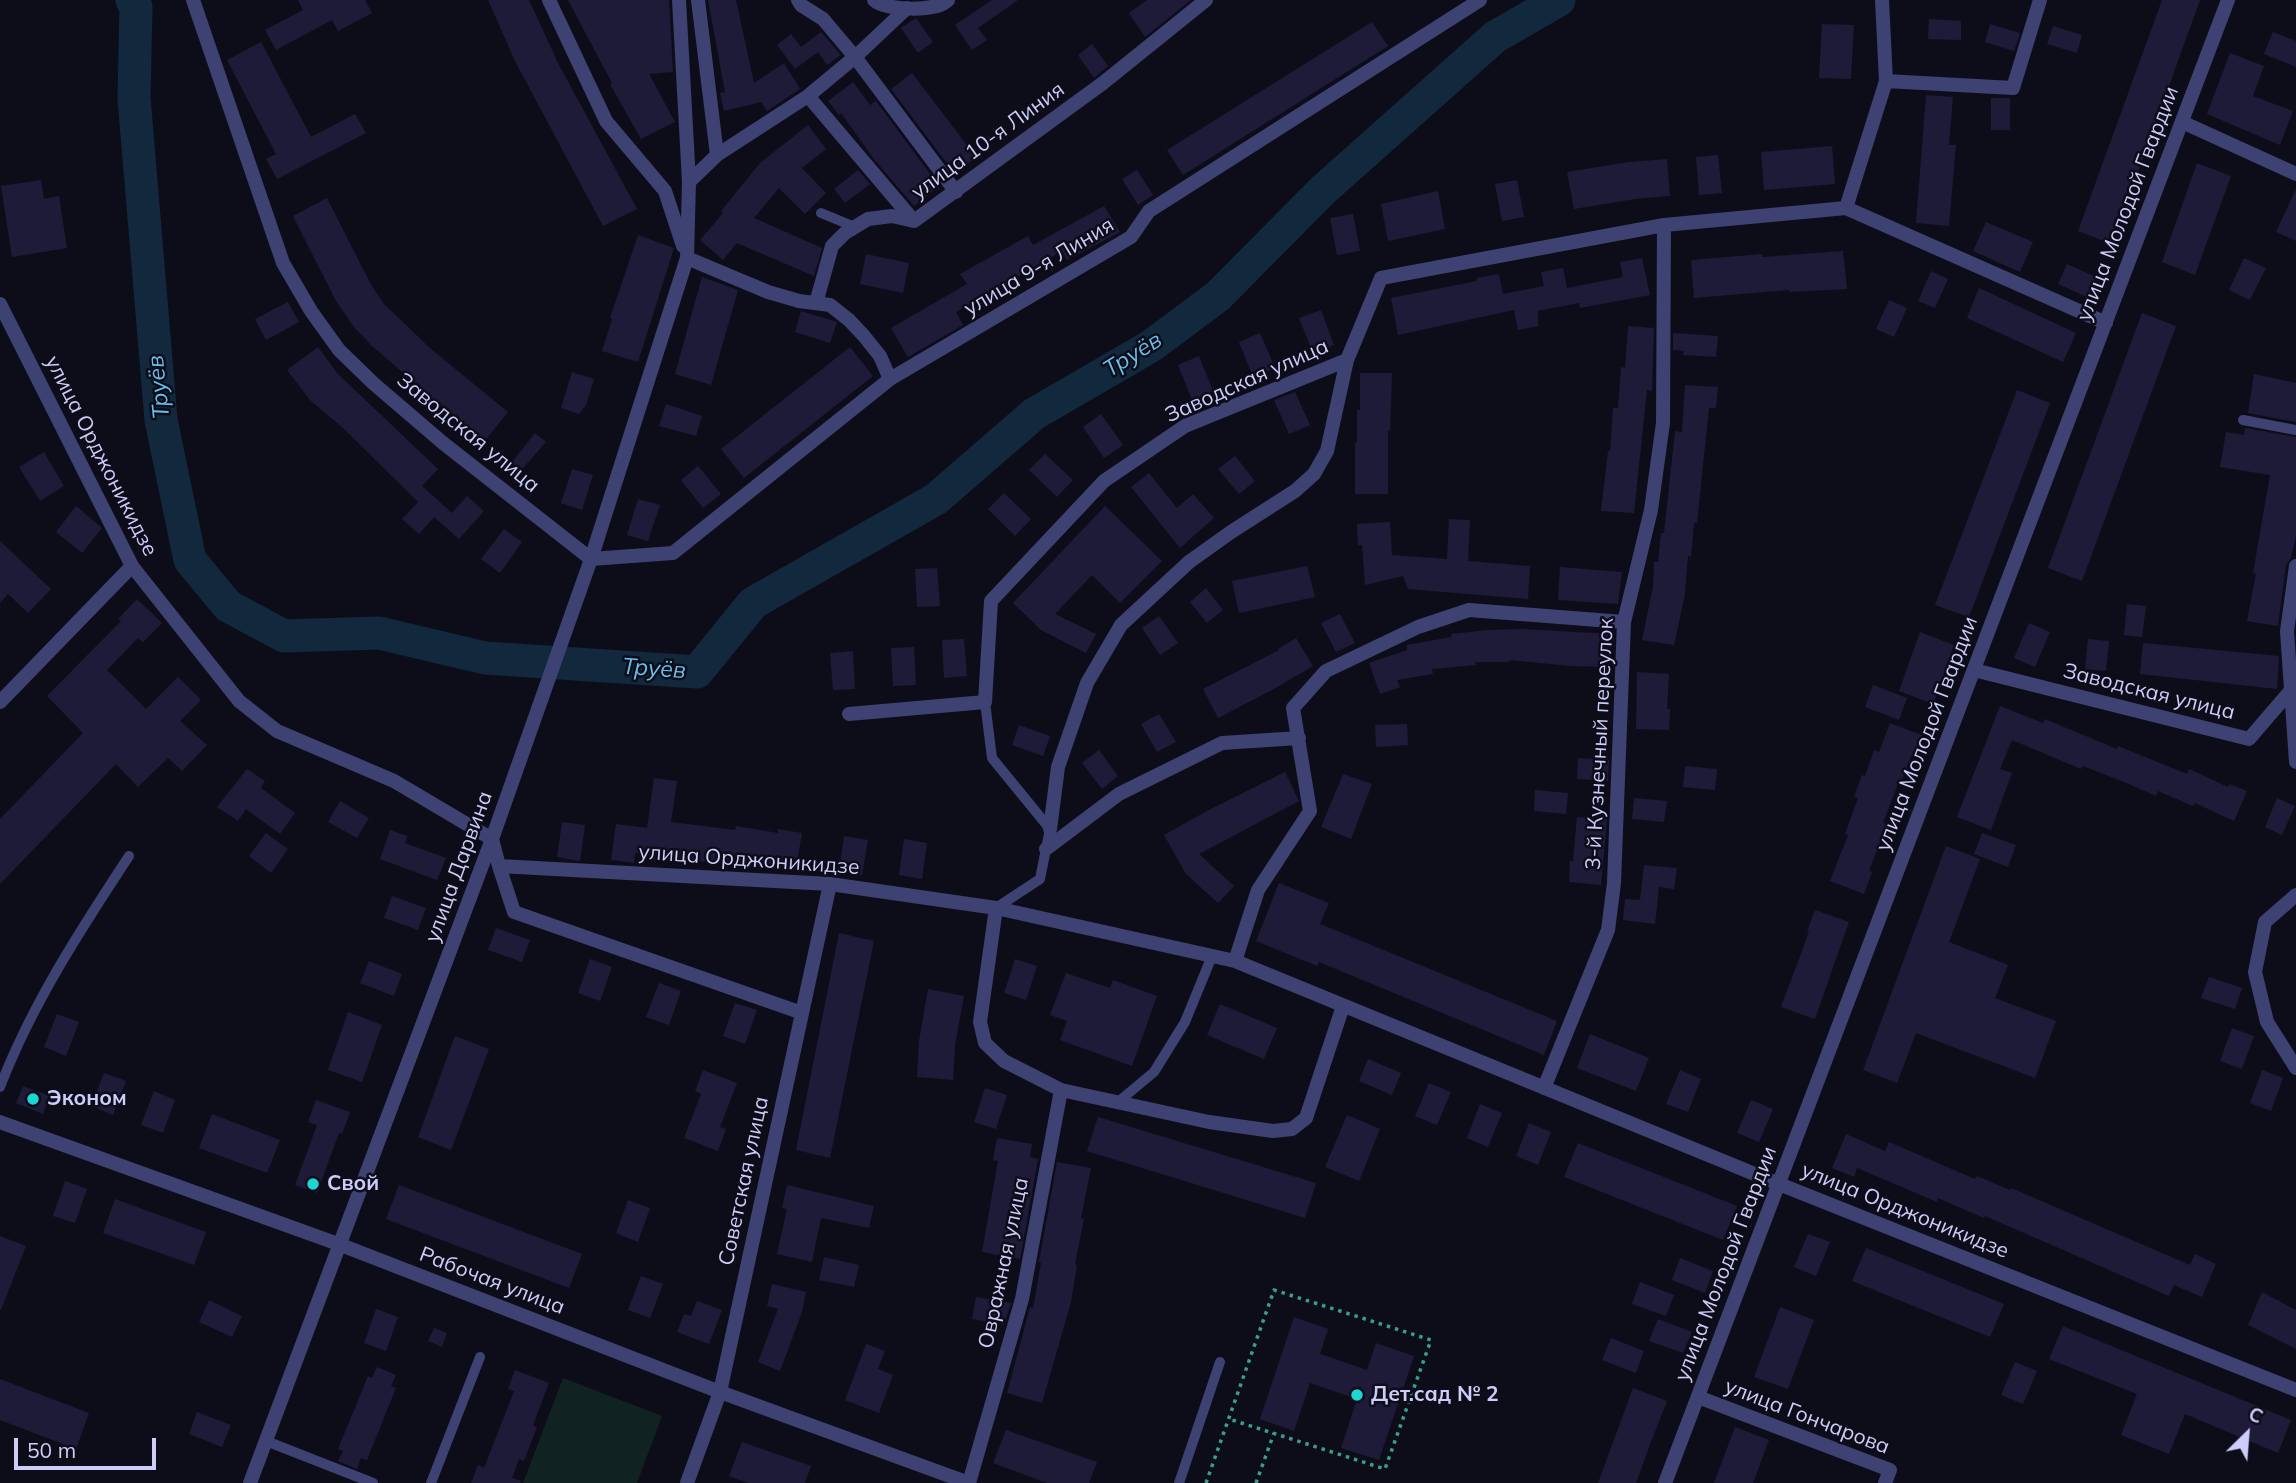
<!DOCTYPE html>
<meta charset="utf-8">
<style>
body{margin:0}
#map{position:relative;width:2296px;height:1483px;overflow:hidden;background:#0d0d1a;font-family:Mulish,sans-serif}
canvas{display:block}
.north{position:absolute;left:2212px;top:1399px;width:70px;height:70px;-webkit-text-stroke:5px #0d0d1a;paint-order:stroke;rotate:25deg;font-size:19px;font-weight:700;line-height:28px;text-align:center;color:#cccdf9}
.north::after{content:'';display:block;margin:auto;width:24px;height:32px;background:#cccdf9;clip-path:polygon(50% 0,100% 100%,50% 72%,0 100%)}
.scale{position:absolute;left:14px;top:1438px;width:142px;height:32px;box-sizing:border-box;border:4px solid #cccdf9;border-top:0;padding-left:9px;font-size:21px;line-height:24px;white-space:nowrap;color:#cccdf9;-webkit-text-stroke:5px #0d0d1a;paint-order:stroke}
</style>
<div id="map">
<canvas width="2296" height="1483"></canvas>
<div class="north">С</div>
<div class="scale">50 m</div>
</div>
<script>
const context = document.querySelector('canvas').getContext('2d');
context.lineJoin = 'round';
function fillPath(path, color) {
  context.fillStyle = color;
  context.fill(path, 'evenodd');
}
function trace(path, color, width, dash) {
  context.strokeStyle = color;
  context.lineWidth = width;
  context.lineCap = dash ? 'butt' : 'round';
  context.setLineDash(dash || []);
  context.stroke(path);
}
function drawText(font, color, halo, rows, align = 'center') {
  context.font = font + ' Mulish,sans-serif';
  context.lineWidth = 5;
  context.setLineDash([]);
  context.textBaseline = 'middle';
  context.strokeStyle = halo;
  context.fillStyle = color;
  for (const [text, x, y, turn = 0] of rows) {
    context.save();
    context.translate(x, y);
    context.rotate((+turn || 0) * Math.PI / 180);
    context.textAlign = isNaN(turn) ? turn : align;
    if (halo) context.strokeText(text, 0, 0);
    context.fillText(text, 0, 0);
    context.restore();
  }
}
fillPath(new Path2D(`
 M563,1378L662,1416L637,1483H523Z`), '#112320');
trace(new Path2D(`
 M132,0L136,7L134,98L161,420L190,560L228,606L284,636L379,633L485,658L697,672L753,603L936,499L1034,414L1151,346L1218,296L1322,191L1495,37L1559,0`), '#12293d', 33);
fillPath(new Path2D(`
 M298,0H365L372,13L338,31L332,20L276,50L265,30L303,10Z
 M488,0H529L558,63L637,209L603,226L515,61Z
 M568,0H669L673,72L649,74L675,122L641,139L610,84L612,83Z
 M708,0H736L754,83L784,63L800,89L767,111L761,102L724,111L720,93L725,92Z
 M992,0H1018L978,28L987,40L972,50L955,25Z
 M1147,0H1191L1145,37L1129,13Z
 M2162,0H2200L2112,244L2078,231Z
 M916,18L933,42L918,53L901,28Z
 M1929,19L1961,21V40L1928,39Z
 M1372,22L1388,46L1183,175L1167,150Z
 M1822,24L1854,25L1851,79L1819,78Z
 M1990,24L2020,33L2014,51L1985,42Z
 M2053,26L2082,35L2077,53L2047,44Z
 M821,32L841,55L827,65L818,52L795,69L777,45L791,34L801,47Z
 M2273,32L2296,41V67L2264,54Z
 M261,42L311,137L355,114L366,133L277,179L266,159L276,154L227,60Z
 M1092,44L1108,66L1094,78L1078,55Z
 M2230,53L2264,66L2253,96L2293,111L2280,145L2207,114Z
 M912,73L976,157L955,174L891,89Z
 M853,82L870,105L876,101L939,186L914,206L873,158L841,113L839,115L828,101Z
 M1926,95L1953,97L1949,145H1956L1949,226L1916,223Z
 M1991,98H2010V130H1991Z
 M808,125L826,149L802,168L826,193L805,214L779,188L754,218L822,248L814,276L737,243L723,260L700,240L723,213L721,211L760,163Z
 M1832,146L1835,184L1764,190L1761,152Z
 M1718,155L1722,193L1699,195L1696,157Z
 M1667,159L1670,196L1635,199L1574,209L1567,172L1629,162Z
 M2197,163L2231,176L2195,275L2162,262Z
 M858,170L870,184L845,203L834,189Z
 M1137,170L1153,195L1138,205L1122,179Z
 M41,180L44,199L59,196L67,248L12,257L1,186Z
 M1517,180L1524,217L1502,221L1495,184Z
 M2296,189V241L2276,232Z
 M1438,191L1445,229L1388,241L1381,204Z
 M327,198L370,283L384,304L431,349L508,412L484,442L372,346L354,327L336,301L293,216Z
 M1104,206L1120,232L1067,260L1062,251L956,312L963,325L908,357L891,328L967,284L960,274L1028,236L1033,245Z
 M1353,214L1360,251L1337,255L1330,218Z
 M1986,222L2033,242L2020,272L1973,251Z
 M638,235L674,248L638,362L602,351L612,319L610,318Z
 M1843,251L1847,289L1789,292V290L1694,298L1691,260L1762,254V257Z
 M866,254L909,263L903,293L860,284Z
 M1642,258L1650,295L1580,308L1579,303L1538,311V326L1518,330L1514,310L1398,335L1391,298L1477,281V278L1499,274L1503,294L1544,286L1541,272L1563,268L1567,288L1623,277L1620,262Z
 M2244,258L2266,268L2250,300L2229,290Z
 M2067,264L2100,279L2091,299L2058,284Z
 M1931,271L1948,279L1935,308L1918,301Z
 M702,277L738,290L711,385L675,374Z
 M1979,288L2076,333L2063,362L1967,318Z
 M1889,300L1907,308L1894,337L1876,329Z
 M288,302L299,322L266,340L255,319Z
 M1321,310L1334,345L1313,353L1299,318Z
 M801,311L837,322L830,343L795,332Z
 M2142,313L2176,326L2082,581L2048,568Z
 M1628,326L1654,328L1652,391L1647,390L1634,513L1601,511L1608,451H1610L1613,408H1618L1621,367L1625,368Z
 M1260,333L1275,368L1253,377L1239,342Z
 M1673,333L1718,336L1716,357L1683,355L1684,351L1673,350Z
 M318,347L337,373L438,469L422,486L452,513L467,496L484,511L459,539L434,517L419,534L402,519L418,502L343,428L310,400L287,370Z
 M850,347L873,376L744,478L721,449Z
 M1199,356L1213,391L1192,400L1178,365Z
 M572,372L594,379L586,405L579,414L561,408Z
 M1360,373H1392L1390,431H1388V494H1355V443H1357V410H1360Z
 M2254,374L2296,383V422L2248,413Z
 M1685,385L1718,387L1716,408H1709L1697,523H1694L1691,557L1688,556L1685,594L1674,645L1642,640L1653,587L1654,562H1658L1661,533H1664L1675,431L1682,432Z
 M2017,390L2050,403L1969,617L1935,605Z
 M1295,392L1310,425L1289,434L1274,400Z
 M666,404L702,416L696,436L659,426Z
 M1101,414L1123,445L1104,458L1083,427Z
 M2245,428L2296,437V536L2291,558L2286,565L2278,626L2247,621L2256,574L2253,573L2270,475L2220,467L2226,432L2244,435Z
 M535,433L546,442L515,477L506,470Z
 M44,452L64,486L40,501L19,467Z
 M1045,454L1073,480L1057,497L1029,470Z
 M1235,456L1255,481L1239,494L1218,469Z
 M698,466L721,494L703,508L681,480Z
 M572,469L593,475L582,510L561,503Z
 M1149,473L1177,508L1193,494L1214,518L1180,548L1131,487Z
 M1004,493L1031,519L1015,536L988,509Z
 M638,499L660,505L648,541L627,535Z
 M76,506L102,528L82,553L56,532Z
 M1105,506L1162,561L1120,603L1092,575L1055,614L1096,634L1086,653L1041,630L1013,603Z
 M1449,519L1470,520L1468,561L1530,566L1528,599L1408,589L1403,576L1365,585L1362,545H1358L1357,524L1390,522L1392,555L1447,559Z
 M504,529L522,542L500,573L481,559Z
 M0,541L51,589L28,613L8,594L0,603Z
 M1307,566L1315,597L1239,613L1232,581Z
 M1560,567L1622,572L1618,604L1558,600Z
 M937,568L940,606L917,607L915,569Z
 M1206,588L1223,610L1207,623L1190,602Z
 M137,599L162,623L143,642L138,638L107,670L146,709L178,677L201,700L180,721L207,745L182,771L168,758L138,787L116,764L0,884V819L83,733L47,696L121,621L118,619Z
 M2127,604L2146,606L2142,637L2124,635Z
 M1340,614L1355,643L1336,652L1321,623Z
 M1159,616L1178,643L1160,655L1142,628Z
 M2029,623L2050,632L2035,667L2014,658Z
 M1522,629L1611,634L1609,667L1571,666L1509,660V662H1475L1476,665L1432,669L1433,674L1397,680L1400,687L1380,694L1369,663L1407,650V645L1452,637L1451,634L1488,630Z
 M1920,632L1954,645L1933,704L1899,691Z
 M1296,638L1313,666L1272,690L1218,718L1203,689L1279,650L1278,649Z
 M964,639L967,676L944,678L942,640Z
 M2088,639L2109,641L2106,671L2085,669Z
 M2143,643L2279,656L2277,689L2140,674Z
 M914,647L916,685L893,686L891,648Z
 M853,651L855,689L833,690L830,653Z
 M1637,672L1669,674L1667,709H1670L1669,730L1636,729Z
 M1873,685L1907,698L1899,720L1865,707Z
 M2000,706L2043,723L2045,719L2117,749L2118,746L2187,774L2189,769L2228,787L2229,784L2247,791L2234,821L2195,803L2193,806L2158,791L2156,796L2124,782L2083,766L2081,769L2012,740L2000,769L2012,773L1991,830L1957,817Z
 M1159,714L1176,742L1157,752L1141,724Z
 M1890,723L1924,736L1915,758L1911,756L1900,785L1898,784L1883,823L1887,824L1869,871L1872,872L1864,894L1830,881L1848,835L1845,834L1858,798L1854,797L1862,775L1865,776L1874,750L1879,752Z
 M1407,724L1408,745L1376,747L1375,725Z
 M1019,725L1050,736L1043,756L1012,745Z
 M1099,750L1118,776L1102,789L1082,763Z
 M1578,758L1609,760L1608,781L1577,779Z
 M1685,766L1717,769L1715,790L1683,787Z
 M247,769L265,781L261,788L295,813L280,834L246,809L238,821L217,807Z
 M1285,772L1299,801L1199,854L1234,886L1218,903L1186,874L1164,835L1205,812Z
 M1343,774L1372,784L1351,839L1321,827Z
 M654,778L677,781L671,822L735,830L736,826L778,833V829L802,833L796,868L720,860V864L635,853L634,863L611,860L616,824L647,828Z
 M1535,790L1568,793L1566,814L1534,811Z
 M1634,798L1667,801L1664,822L1632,819Z
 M2277,798L2295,806L2282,835L2265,827Z
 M340,801L369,818L357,838L328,822Z
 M1577,817L1607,819L1601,885L1569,882L1570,861H1573Z
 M562,822L585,825L580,861L557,857Z
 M390,830L407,836L405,843L446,858L437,880L380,859Z
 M266,833L288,849L271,873L249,856Z
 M1982,833L2016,845L2008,867L1974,854Z
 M844,836L868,840L862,875L839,872Z
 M904,839L927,843L922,879L899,875Z
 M1946,846L1980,859L1949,942L2008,965L1995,998L2056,1021L2035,1078L1916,1033L1897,1083L1863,1070Z
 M1644,865L1677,868L1674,889L1659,887L1655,924L1623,920L1625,899L1640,900Z
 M1279,883L1329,903L1320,924L1557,1021L1544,1055L1319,962L1317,966L1256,941Z
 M392,896L426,908L418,930L384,918Z
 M1815,910L1849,922L1815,1019L1781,1007L1809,932L1807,931Z
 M496,928L530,940L522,962L488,950Z
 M839,933L874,941L830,1158L796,1150Z
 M590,959L612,967L600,1001L578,993Z
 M1015,959L1037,966L1026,1000L1004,993Z
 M369,961L402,974L394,996L360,983Z
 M1066,973L1110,988L1113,980L1157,996L1132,1066L1060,1040L1067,1021L1050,1015Z
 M2209,977L2242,988L2235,1009L2201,998Z
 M659,983L681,991L669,1025L646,1017Z
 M928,989L964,996L955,1045L953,1080L917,1077L919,1041Z
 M735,1003L757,1010L745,1044L723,1036Z
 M1220,1004L1277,1028L1264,1059L1207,1035Z
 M348,1012L382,1025L362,1082L328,1070Z
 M57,1014L79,1022L66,1056L44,1047Z
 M2232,1028L2254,1036L2242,1069L2220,1061Z
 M1590,1034L1649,1058L1636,1091L1577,1068Z
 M455,1036L489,1049L451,1150L418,1137Z
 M1368,1059L1401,1073L1392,1095L1359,1081Z
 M703,1070L737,1083L720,1127L726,1129L718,1151L684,1138L701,1094L695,1091Z
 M1680,1070L1701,1079L1688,1112L1666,1104Z
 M2262,1070L2283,1078L2271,1111L2250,1103Z
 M104,1073L126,1081L113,1115L91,1106Z
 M1429,1083L1451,1092L1437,1125L1415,1116Z
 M23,1086L50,1096L43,1114L16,1103Z
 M985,1088L1007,1095L996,1129L974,1122Z
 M154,1091L175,1100L163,1133L141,1125Z
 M316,1100L350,1112L342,1134L339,1133L317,1193L295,1185L317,1125L308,1122Z
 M1751,1100L1773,1109L1759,1142L1737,1133Z
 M1480,1104L1502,1113L1488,1147L1467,1138Z
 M212,1114L280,1140L267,1173L199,1148Z
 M1347,1115L1380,1129L1359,1181L1325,1167Z
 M1098,1117L1316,1183L1305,1218L1087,1151Z
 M1529,1123L1551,1132L1538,1165L1516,1156Z
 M1846,1134L1885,1151L1889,1142L1975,1179L1977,1176L2010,1190L2011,1188L2190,1265L2195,1254L2216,1264L2202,1297L2174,1285L2169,1296L1985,1216L1984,1218L1938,1198L1937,1202L1857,1168L1854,1177L1832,1168Z
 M997,1138L1032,1144L1030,1157L1038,1159L1020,1259L982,1252L998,1161L993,1160Z
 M1578,1143L1737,1206L1723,1240L1564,1177Z
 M1057,1162L1091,1168L1081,1218L1084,1219L1075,1264L1077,1265L1071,1302L1042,1403L1007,1393L1030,1307L1033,1308L1041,1263L1039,1262Z
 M65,1181L87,1189L75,1223L53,1216Z
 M399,1185L582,1254L569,1288L386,1219Z
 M787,1185L874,1206L869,1228L821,1218L812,1262L777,1254L787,1209L782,1208Z
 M115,1199L206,1232L194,1265L103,1233Z
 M628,1200L650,1208L638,1242L616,1233Z
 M1808,1234L1830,1242L1816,1276L1794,1267Z
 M0,1236L26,1246L1,1310H0Z
 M1866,1248L2004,1304L1990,1337L1852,1281Z
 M824,1257L859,1265L854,1287L819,1280Z
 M1680,1258L1713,1271L1705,1293L1672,1280Z
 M641,1276L663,1284L650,1318L628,1310Z
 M1640,1282L1674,1295L1666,1316L1632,1304Z
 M772,1284L806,1292L802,1312L780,1371L758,1362L778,1309L767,1306Z
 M2262,1292L2296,1310V1349L2248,1325Z
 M976,1297L1011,1303L1004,1325L972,1319Z
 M209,1300L242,1316L232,1337L199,1322Z
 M697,1301L722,1310L709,1344L677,1332L684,1314L691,1316Z
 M1780,1307L1814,1320L1788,1389L1754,1377Z
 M376,1309L398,1317L386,1351L364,1343Z
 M1294,1317L1328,1329L1320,1354L1367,1370L1376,1343L1414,1356L1379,1460L1341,1448L1357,1399L1310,1383L1294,1431L1260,1419Z
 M1658,1319L1692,1332L1683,1353L1649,1341Z
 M2063,1326L2291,1420L2278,1453L2185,1414L2169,1454L2121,1435L2137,1394L2049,1359Z
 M434,1328L447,1333L442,1347L428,1341Z
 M1611,1338L1644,1351L1636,1373L1602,1360Z
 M866,1344L885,1351L878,1369L893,1375L879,1413L845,1400Z
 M2015,1362L2037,1371L2023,1404L2001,1395Z
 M377,1367L396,1375L391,1386L396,1388L367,1460L361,1458L357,1469L338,1461L343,1451L338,1449L368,1376L372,1378Z
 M515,1370L549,1383L533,1425L537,1427L524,1461L519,1459L512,1478L521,1481L520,1483H471L478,1465L484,1468L514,1391L508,1389Z
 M0,1379L89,1413L76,1449L0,1420Z
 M1633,1388L1667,1401L1651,1442L1636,1483H1598Z
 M197,1412L231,1425L222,1447L189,1434Z
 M1735,1427L1769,1440L1753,1483H1714Z
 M1006,1430L1097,1462L1089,1483H1047L993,1463Z
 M742,1442L811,1466L805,1483H748L729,1476Z`), '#1e1b38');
trace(new Path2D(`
 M1206,1483L1274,1290L1431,1340L1385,1469L1229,1419
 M1256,1483L1274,1433`), '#3a9e8c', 3.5, [3.5, 5]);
trace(new Path2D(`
 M821,213L855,227
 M2243,420L2296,430
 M985,702L992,758L1050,829L1040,879L996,908
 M0,1087C32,1004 81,929 129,856
 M1118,1102L1154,1072L1185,1022L1212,956
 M266,1441L373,1483
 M431,1483L480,1357
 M1179,1483L1220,1362`), '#3d4273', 10);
trace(new Path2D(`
 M193,0L283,263L311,311L339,350L373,383L443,443L591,559L673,553L890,379
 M549,0L606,121L665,191L683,246
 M679,0L689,182
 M698,0L717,155
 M798,0L801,5L823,19L855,57L956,192
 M874,0C886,11 937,12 948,0
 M1886,81L2013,88L2040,0
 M808,96L914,221
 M2182,122L2296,174
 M1846,208L1886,81L1882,0
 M687,258L768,292L799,301L830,305L849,320L864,336L880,356L890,379L1131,237L1149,211L1480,0
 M816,303L832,246L845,233L868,219L892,216L914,221L1103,83L1206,0
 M0,304L132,566L239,701L277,731L394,781L492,839L499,866L830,884L996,908L1235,961L1779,1184L2296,1390
 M2296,566L2287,631L2296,762
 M1974,670L2249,739L2292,689
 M0,702L132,566
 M849,714L985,702L991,601L1104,481L1185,426L1347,360L1381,278L1664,225L1846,208L2106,323
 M1050,829L1058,767L1087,683L1121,625L1189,562L1231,532L1295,491L1314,474L1327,451L1347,360
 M1046,849L1119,794L1222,743L1299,738
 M499,866L514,912L802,1013
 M2296,895L2265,922L2255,972L2267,1022L2296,1068
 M996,908L980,1022L985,1043L1004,1061L1061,1090L1209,1122L1273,1131L1292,1129L1306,1118L1343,1006
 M1235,961L1258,890L1310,811L1293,708L1326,671L1418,627L1469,610L1624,622
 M1544,1088L1608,930L1614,883L1624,622L1651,510L1663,423L1664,225
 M0,1122L341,1245L720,1392L969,1483
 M1698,1397L1890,1470L1885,1483
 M250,1483L492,839L591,559L687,258L689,182L717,155L808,96L855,57L907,8
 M687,1483L720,1392L830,884
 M969,1483L1022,1299L1061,1090
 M1665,1483L2228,0`), '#3d4273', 14);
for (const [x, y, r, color] of [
 [33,1099,7,"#1bd6d1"],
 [313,1184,7,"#1bd6d1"],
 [1357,1395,7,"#1bd6d1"]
]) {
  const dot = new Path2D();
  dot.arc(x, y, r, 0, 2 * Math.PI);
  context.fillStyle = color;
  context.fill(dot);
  trace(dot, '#0d0d1a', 2.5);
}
drawText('21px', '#cccdf9', '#0d0d1a', [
 ["улица 10-я Линия",988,141,-36],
 ["улица Молодой Гвардии",2128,204,-69],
 ["улица 9-я Линия",1039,267,-31],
 ["Заводская улица",1247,381,-24],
 ["Заводская улица",468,433,39],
 ["улица Орджоникидзе",101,456,63],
 ["Заводская улица",2149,692,14],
 ["улица Молодой Гвардии",1927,734,-69],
 ["3-й Кузнечный переулок",1600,744,-87],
 ["улица Орджоникидзе",749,860,4],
 ["улица Дарвина",459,867,-70],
 ["Советская улица",744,1181,-78],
 ["улица Орджоникидзе",1905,1211,22],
 ["Овражная улица",1004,1263,-78],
 ["улица Молодой Гвардии",1726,1264,-69],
 ["Рабочая улица",492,1281,21],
 ["улица Гончарова",1807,1417,21]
]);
drawText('bold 21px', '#cccdf9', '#0d0d1a', [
 ["Эконом",47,1099],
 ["Свой",327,1184],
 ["Дет.сад № 2",1371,1395]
], 'left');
drawText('italic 23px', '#67bfec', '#0d0d1a', [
 ["Труёв",1133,355,-32],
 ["Труёв",159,387,-96],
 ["Труёв",654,669,4]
]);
</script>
